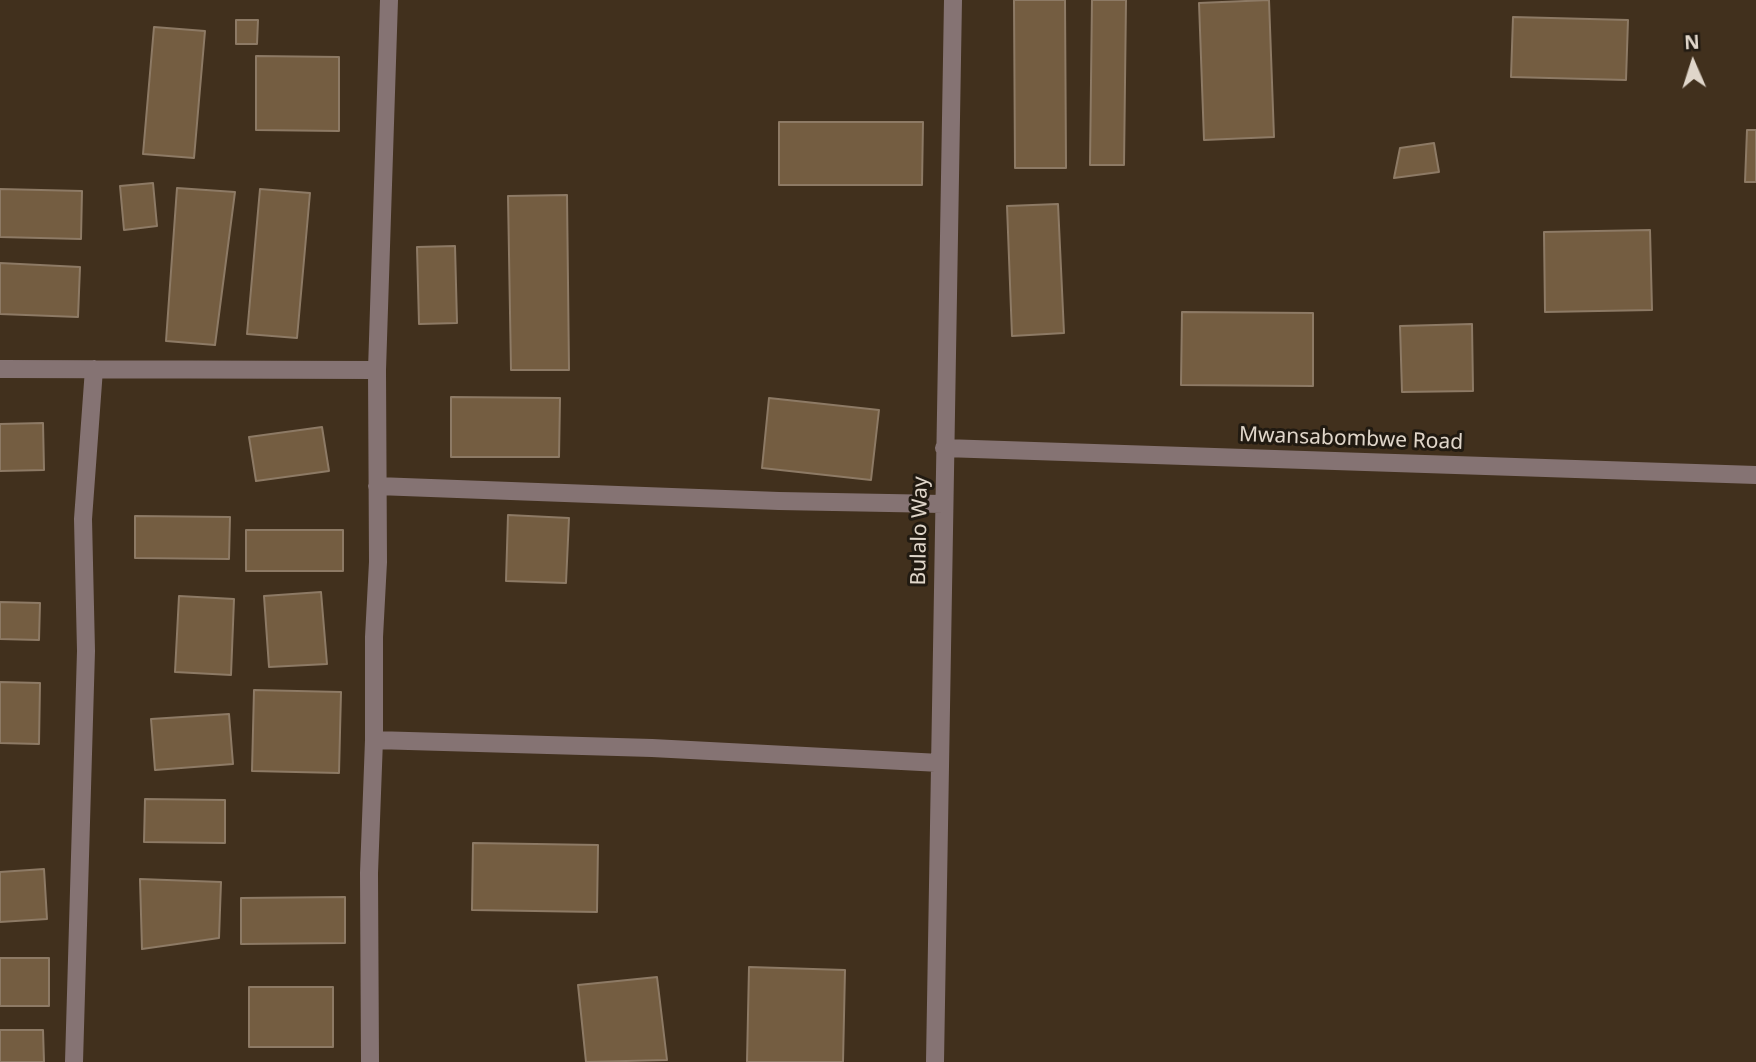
<!DOCTYPE html>
<style>
body{margin:0}
#map{position:relative;width:1756px;height:1062px;overflow:hidden;background:#41301d;font-family:"Noto Sans",sans-serif}
canvas{display:block}
.north{position:absolute;left:1658px;top:28px;width:70px;height:70px;-webkit-text-stroke:5px #211a11;paint-order:stroke;rotate:357deg;font-size:19px;font-weight:700;line-height:28px;text-align:center;color:#e0d6ca}
.north::after{content:'';display:block;margin:auto;width:24px;height:32px;background:#e0d6ca;clip-path:polygon(50% 0,100% 100%,50% 72%,0 100%)}
</style>
<div id="map">
<canvas width="1756" height="1062"></canvas>
<div class="north">N</div>
</div>
<script>
const context = document.querySelector('canvas').getContext('2d');
context.lineJoin = 'round';
function fillPath(path, color) {
  context.fillStyle = color;
  context.fill(path, 'evenodd');
}
function trace(path, color, width, dash) {
  context.strokeStyle = color;
  context.lineWidth = width;
  context.lineCap = dash ? 'butt' : 'round';
  context.setLineDash(dash || []);
  context.stroke(path);
}
function drawText(font, color, halo, rows, align = 'center') {
  context.font = font + ' "Noto Sans",sans-serif';
  context.lineWidth = 6;
  context.setLineDash([]);
  context.textBaseline = 'middle';
  context.strokeStyle = halo;
  context.fillStyle = color;
  for (const [text, x, y, turn = 0] of rows) {
    context.save();
    context.translate(x, y);
    context.rotate((+turn || 0) * Math.PI / 180);
    context.textAlign = isNaN(turn) ? turn : align;
    if (halo) context.strokeText(text, 0, 0);
    context.fillText(text, 0, 0);
    context.restore();
  }
}
const building = new Path2D(`
 M1014,0H1065L1066,168H1015Z
 M1092,0H1126L1124,165H1090Z
 M1269,0L1274,137L1204,140L1199,3Z
 M1513,17L1628,20L1626,80L1511,77Z
 M236,20H258L257,44H236Z
 M154,27L205,31L194,158L143,154Z
 M256,56L339,57V131L256,130Z
 M779,122H923L922,185H779Z
 M1747,130H1756V182H1745Z
 M1434,143L1439,172L1394,178L1400,148Z
 M153,183L157,226L124,230L120,186Z
 M177,188L235,192L215,345L166,341Z
 M0,189L82,191L81,239L0,237Z
 M260,189L310,193L297,338L247,334Z
 M567,195L569,370H511L508,196Z
 M1058,204L1064,333L1012,336L1007,206Z
 M1650,230L1652,310L1545,312L1544,232Z
 M455,246L457,323L419,324L417,247Z
 M0,263L80,267L78,317L0,314Z
 M1182,312L1313,313V386L1181,385Z
 M1472,324L1473,391L1402,392L1400,326Z
 M451,397L560,398L559,457H451Z
 M769,398L879,410L871,480L762,468Z
 M43,423L44,470L0,471V424Z
 M322,427L329,471L256,481L249,437Z
 M508,515L569,518L566,583L506,581Z
 M135,516L230,517L229,559L135,558Z
 M246,530H343V571H246Z
 M321,592L327,664L269,667L264,596Z
 M179,596L234,599L231,675L175,672Z
 M0,602L40,603L39,640L0,639Z
 M0,682L40,683L39,744L0,743Z
 M254,690L341,692L339,773L252,771Z
 M229,714L233,764L155,770L151,719Z
 M145,799L225,800V843L144,842Z
 M473,843L598,845L597,912L472,910Z
 M44,869L47,919L0,922V872Z
 M140,879L221,882L219,938L142,949Z
 M345,897V943L241,944V898Z
 M0,958H49V1006H0Z
 M749,967L845,970L843,1062H747Z
 M657,977L667,1060L586,1062L578,985Z
 M249,987H333V1047H249Z
 M0,1030H43L44,1062H0Z`);
fillPath(building, '#745d41');
trace(building, '#8d7a65', 2);
trace(new Path2D(`
 M0,369L377,370
 M944,448L1756,475
 M377,486L779,501L943,504
 M374,740L652,748L940,763
 M74,1062L86,651L83,519L94,369
 M370,1062L369,873L374,740V637L378,562L377,370L389,0
 M935,1062L953,0`), '#857373', 18);
drawText('21px', '#e0d6ca', '#211a11', [
 ["Mwansabombwe Road",1351,439,2],
 ["Bulalo Way",920,531,-89]
]);
</script>
